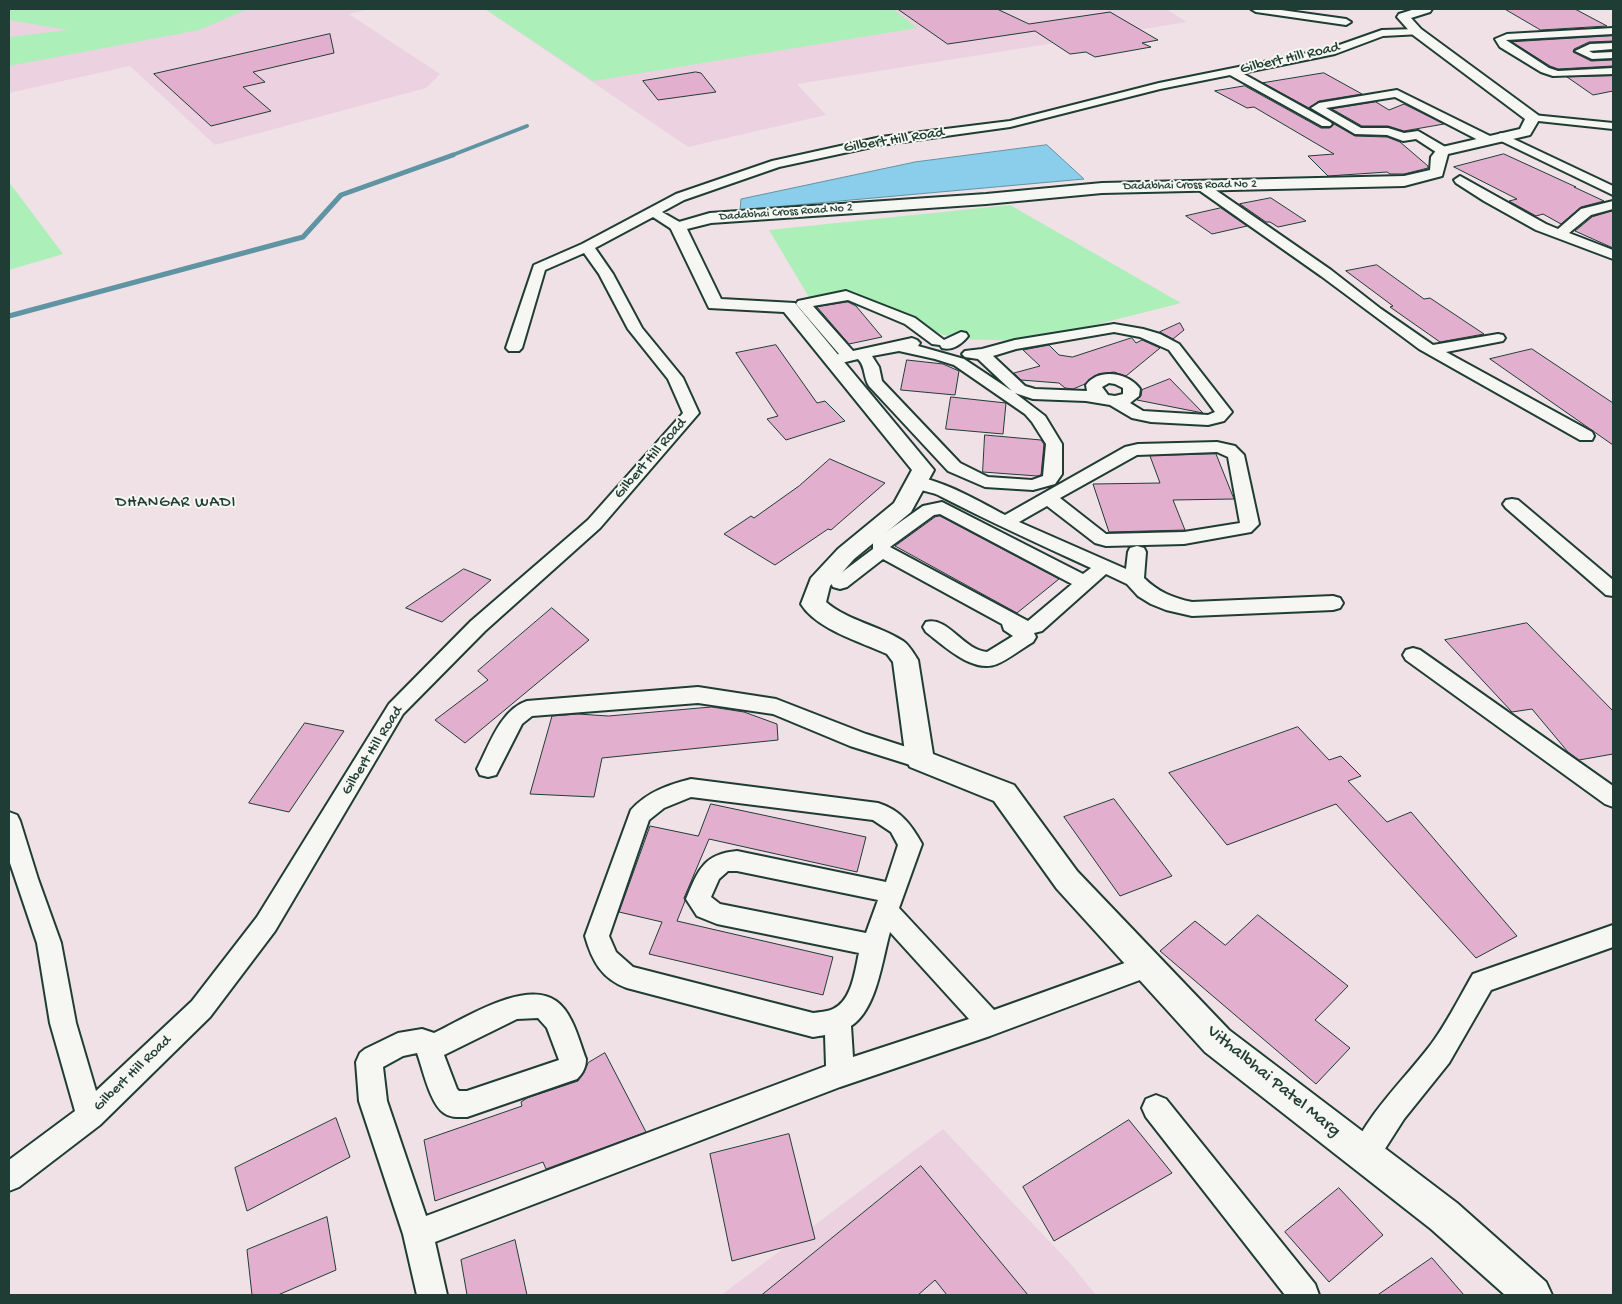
<!DOCTYPE html>
<style>
body{margin:0}
#map{position:relative;width:1622px;height:1304px;overflow:hidden;background:#f0e1e7;font-family:"Gochi Hand",sans-serif}
canvas{display:block}
.frame{position:absolute;inset:0;border:10px solid #1f3d34;pointer-events:none}
</style>
<div id="map">
<canvas width="1622" height="1304"></canvas>
<div class="frame"></div>
</div>
<script>
const context = document.querySelector('canvas').getContext('2d');
context.lineJoin = 'round';
function fillPath(path, color) {
  context.fillStyle = color;
  context.fill(path, 'evenodd');
}
function trace(path, color, width, dash) {
  context.strokeStyle = color;
  context.lineWidth = width;
  context.lineCap = dash ? 'butt' : 'round';
  context.setLineDash(dash || []);
  context.stroke(path);
}
function drawText(font, color, halo, rows, align = 'center') {
  context.font = font + ' "Gochi Hand",sans-serif';
  context.lineWidth = 4;
  context.setLineDash([]);
  context.textBaseline = 'middle';
  context.strokeStyle = halo;
  context.fillStyle = color;
  for (const [text, x, y, turn = 0] of rows) {
    context.save();
    context.translate(x, y);
    context.rotate((+turn || 0) * Math.PI / 180);
    context.textAlign = isNaN(turn) ? turn : align;
    if (halo) context.strokeText(text, 0, 0);
    context.fillText(text, 0, 0);
    context.restore();
  }
}
fillPath(new Path2D(`
 M9,9H370L349,14L440,74L426,88L215,145L130,66L9,93Z
 M485,9H1166L1187,22L797,84L826,115L688,147Z
 M943,1129L1069,1262L1096,1295H721Z`), '#ecd2e0');
fillPath(new Path2D(`
 M9,9H248L199,30L9,66V37L68,30L9,20Z
 M485,9H893L917,28L593,81Z
 M9,182L63,254L9,270Z
 M1010,205L1181,303L1031,341L957,339L829,297L810,299L769,230Z`), '#acefb9');
const water = new Path2D(`
 M1047,145L1084,179L740,210L741,199L915,162Z`);
fillPath(water, '#8aceeb');
trace(water, '#5f94a2', 1);
trace(new Path2D(`
 M450,156L527,126`), '#5f94a2', 4);
trace(new Path2D(`
 M9,316L303,237L341,195L453,155`), '#5f94a2', 5);
const building = new Path2D(`
 M898,9H997L1029,24L1110,12L1158,40L1142,43L1151,47L1095,57L1086,52L1070,54L1035,31L948,44Z
 M1505,9H1575L1607,26L1541,30Z
 M330,34L334,53L253,72L265,82L243,87L271,111L211,126L154,74Z
 M1613,36V41L1589,42L1574,49L1573,52L1591,61L1613,60V66L1558,69L1550,66L1512,42Z
 M696,72L701,73L716,92L658,100L643,81Z
 M1324,73L1362,94L1319,101L1309,108L1263,83Z
 M1613,76V91L1593,95L1567,77Z
 M1245,86L1321,128H1330L1334,124L1355,136L1387,137L1400,142L1428,166V168L1404,174H1390L1387,172L1328,176L1308,156L1334,154L1254,107L1247,108L1215,91Z
 M1376,102L1389,110L1404,104L1444,124L1404,131L1388,126H1362L1332,109Z
 M1504,154L1576,187H1574L1604,201L1581,207L1561,224L1543,214L1536,216L1509,201L1517,199L1454,167Z
 M1271,198L1306,221L1278,227L1270,222H1266L1240,204Z
 M1221,208L1247,226L1212,234L1186,216Z
 M1613,211V248L1575,231L1592,217Z
 M1377,265L1424,299L1430,298L1484,334L1440,342L1390,307L1393,306L1346,271Z
 M848,302L856,306L882,337L849,344L817,307Z
 M1180,323L1184,330L1173,339L1160,332Z
 M1132,338L1136,343L1142,340L1160,348L1126,376L1114,372L1098,374L1085,384L1073,389L1065,388L1059,383L1021,380L1014,373L1040,366L1023,350L1049,345L1059,355L1072,357Z
 M776,345L817,403L825,401L845,421L786,440L767,419L778,416L736,353Z
 M1532,349L1613,403V445L1490,359Z
 M907,360L943,364L959,371L955,395L901,390Z
 M1170,379L1203,413L1137,400L1141,396L1142,390Z
 M951,397L1006,403L1003,434L946,429Z
 M985,435L1041,440L1044,444L1041,475L1037,476L983,472Z
 M1216,454L1234,499L1173,500L1185,530L1109,532L1093,484L1160,483L1150,456Z
 M830,459L885,483L831,530L828,529L775,565L724,534L751,516L754,518L799,486Z
 M940,516L1059,579L1017,613L895,546L935,517Z
 M464,569L491,580L442,622L406,608Z
 M552,608L589,640L465,743L435,720L488,680L478,671Z
 M1527,623L1613,711V754L1579,760L1568,752L1532,709L1512,712L1445,640Z
 M712,707L744,712L777,724L778,740L602,758L594,797L530,794L552,716L578,714L608,716Z
 M305,723L344,731L289,812L249,803Z
 M1298,727L1329,760L1341,756L1361,776L1348,781L1387,822L1411,812L1517,936L1476,958L1336,804L1227,845L1169,773Z
 M1114,799L1172,876L1120,896L1064,817Z
 M711,804L866,837L857,872L709,839L684,898L685,901L677,921L833,957L823,995L649,954L662,922L619,912L650,826L698,836Z
 M1258,915L1348,986L1315,1020L1350,1048L1316,1084L1160,951L1195,921L1225,945Z
 M605,1053L646,1132L546,1169L543,1162L435,1201L424,1140L522,1106L521,1102L527,1098L578,1081L584,1073L588,1063Z
 M336,1118L350,1157L247,1211L235,1168Z
 M1129,1120L1172,1173L1054,1241L1023,1187Z
 M789,1134L815,1239L732,1261L710,1154Z
 M921,1166L1028,1295H947L935,1280L918,1295H762Z
 M1339,1188L1383,1235L1329,1282L1285,1232Z
 M327,1217L336,1270L278,1295H252L247,1250Z
 M515,1240L527,1295H467L461,1260Z
 M1432,1258L1464,1295H1378Z`);
fillPath(building, '#e2b0ce');
trace(building, '#1f3d34', 1);
const minor = new Path2D(`
 M1251,9H1274L1346,19L1351,22L1346,25L1256,12Z
 M1613,28V34L1506,40L1549,68L1558,71L1613,68V74L1553,76L1541,72L1500,47L1495,39L1507,34Z
 M1417,29L1422,32L1421,34L1383,36L1335,54L1242,73L1330,122L1332,124L1330,126H1322L1230,75L1160,89L1010,127L881,145L779,167L684,200L662,212L683,224L685,227L683,230H673L653,217L595,248L613,274L642,328L683,378L699,413L600,528L485,631L403,714L275,931L210,1017L100,1125L19,1187L9,1191V1160L75,1111L50,1023L37,943L9,860V812L17,815L20,821L38,879L61,943L76,1023L96,1091L192,1001L257,917L389,704L471,621L588,520L683,413L668,379L628,329L599,274L584,253L545,270L522,348L519,351H509L506,348L534,265L582,244L676,194L772,161L881,137L1010,121L1159,83L1328,49L1382,30Z
 M1613,43V49L1589,51L1593,53L1613,52V58L1592,59L1575,51L1590,44Z
 M1397,90L1492,137L1494,140L1488,144L1484,143L1395,97L1326,108L1361,128H1388L1404,133L1418,131L1447,148L1449,151L1447,154H1439L1416,139L1403,141L1387,135L1355,134L1311,108L1319,103Z
 M1533,115L1613,123V129L1529,120L1527,118Z
 M1501,133L1613,186V195L1497,139L1495,137L1497,135Z
 M1460,176L1546,224L1558,229L1581,209L1613,201V209L1591,215L1569,233L1613,250V259L1536,230L1484,201L1456,183L1454,180Z
 M1200,181L1204,182L1331,270L1381,309L1433,345L1498,334L1503,335L1505,338L1503,341L1446,352L1592,432L1594,436L1592,440H1580L1419,349L1321,276L1196,188L1194,185Z
 M846,291L915,318L944,340L961,332L966,333L968,336C962,344 952,351 942,348L940,345L932,344L905,324L848,300L813,306L853,351L912,338L917,340L920,343L918,346L964,359L1012,391L978,359L965,357L962,354L965,351L982,349L1015,340L1114,324L1143,329L1160,334L1179,344L1232,412L1224,421L1208,425L1151,422L1132,418L1110,405L1086,401L1033,399L1015,393L1045,416L1062,444V474L1055,484L1033,490L985,487L948,471L869,386C863,377 866,367 858,359L833,365L828,363L825,360L828,357L839,354L796,304L798,301ZM1114,332L1140,337L1169,350L1215,412L1208,415L1143,411L1130,403L1139,396L1140,389C1129,373 1099,367 1086,385L1087,391L1035,389L1025,386L993,356L1016,349ZM899,351L935,359L954,365L1025,414L1032,422L1046,444L1043,476L1032,480L988,477L960,463L882,381L879,367L872,356ZM1109,383L1115,384L1123,388V394L1115,396L1108,395L1102,387Z
 M1217,442L1235,446L1244,455L1259,524L1251,532L1184,544L1106,546L1095,543L1047,506L1019,522L1126,569L1128,552L1130,548L1137,546L1144,548L1146,552L1144,578C1158,592 1173,598 1192,602L1333,596L1340,598L1343,603L1340,608L1333,610L1192,616L1166,610L1151,604L1138,596L1127,584L1106,574L1042,631L1034,633L1036,637L1033,642C1021,649 1009,659 997,664C973,674 943,645 926,632L923,627L926,622C948,616 963,650 987,652L1013,636L1004,630L1002,624L883,559L847,587L840,589L833,587L831,583L833,579L873,549V543L876,539L923,506L942,502L1083,574L1091,568C1039,544 988,521 938,495C929,491 913,490 907,482L910,478C931,473 984,504 1005,515L1125,447L1138,444ZM1217,452L1228,457L1240,523L1184,532L1106,534L1060,498L1137,455ZM940,514L1072,584L1028,621L890,547L934,515Z
 M1512,499L1518,500L1613,580V596L1606,595L1506,508L1503,504L1506,500Z
 M1413,648L1420,650L1613,786V807L1605,804L1406,660L1403,655L1406,650Z
 M698,687L776,699L866,734L928,754L931,760L928,766L920,768L850,746L773,714L698,703L532,716L522,724L496,775L488,777L480,775L477,769C489,746 500,710 527,701Z
 M691,779L878,803C900,810 911,824 922,844L899,908L994,1010L1147,955L1156,958L1160,966L1156,974L990,1036L840,1087L435,1242L447,1295H417L403,1234L359,1101L356,1062L360,1053L365,1049L398,1033L422,1029L434,1033C464,1019 525,979 556,1001C573,1013 579,1041 586,1059C586,1067 583,1073 577,1079L467,1117C459,1117 451,1118 444,1113C430,1104 423,1069 417,1053L403,1056L383,1067L387,1101L426,1216L826,1066L825,1035L813,1037L627,988C602,979 592,961 585,936L631,810C647,792 668,785 691,779ZM691,797L873,820L891,832L898,845L886,882L737,851C703,854 698,871 686,899L697,916L717,924L859,953C855,970 852,1001 833,1009C827,1012 819,1012 813,1013L633,967L616,952L609,936L649,820L664,808ZM728,871H737L878,900L866,933L720,904L711,897L719,879ZM890,932L969,1019L853,1057L851,1026C877,1009 882,960 890,932ZM538,1018L547,1028L559,1060L467,1091H459L457,1089L444,1055L517,1019Z
 M1613,925V947L1491,990L1449,1063L1404,1119L1374,1166L1364,1170L1354,1166L1350,1156C1367,1114 1402,1082 1429,1047C1446,1025 1459,998 1473,974Z
 M1156,1095L1166,1099L1315,1284L1319,1295H1285L1146,1117L1142,1108L1146,1099Z`);
const tertiary = new Path2D(`
 M1415,9H1432L1430,12L1411,18L1421,29L1538,115L1540,118L1530,135L1448,154L1442,176L1404,186L1102,193L986,204L711,223L687,229L721,299L795,303L934,470L911,512L854,559L830,586L826,602C848,621 878,625 903,641C909,645 914,654 918,660L933,754L1014,785L1077,871L1229,1030L1457,1203L1546,1282L1552,1295H1505L1431,1229L1205,1052L1057,889L994,801L910,767L906,760L893,662L887,654C861,642 816,629 801,604L811,578L838,549L894,503L912,470L784,312L709,308L670,227L672,224L710,213L986,194L1102,183L1404,176L1430,170L1431,157L1438,148L1520,129L1525,119L1413,35L1397,17L1399,14Z`);
trace(minor, '#1f3d34', 4);
trace(tertiary, '#1f3d34', 4);
fillPath(minor, '#f6f6f2');
fillPath(tertiary, '#f6f6f2');
drawText('12px', '#1f3d34', '#f6f6f2', [
 ["Dadabhai Cross Road No 2",1190,186,-1],
 ["Dadabhai Cross Road No 2",786,213,-4]
]);
drawText('15px', '#1f3d34', '#f6f6f2', [
 ["Gilbert Hill Road",1290,59,-13],
 ["Gilbert Hill Road",894,141,-9],
 ["Gilbert Hill Road",651,459,-49],
 ["Gilbert Hill Road",373,751,-58],
 ["Gilbert Hill Road",133,1074,-44]
]);
context.letterSpacing = '1px';
drawText('16px', '#1f3d34', '#f6f6f2', [
 ["DHANGAR WADI",176,504]
]);
context.letterSpacing = '0px';
drawText('18px', '#1f3d34', '#f6f6f2', [
 ["Vithalbhai Patel Marg",1273,1082,39]
]);
</script>
